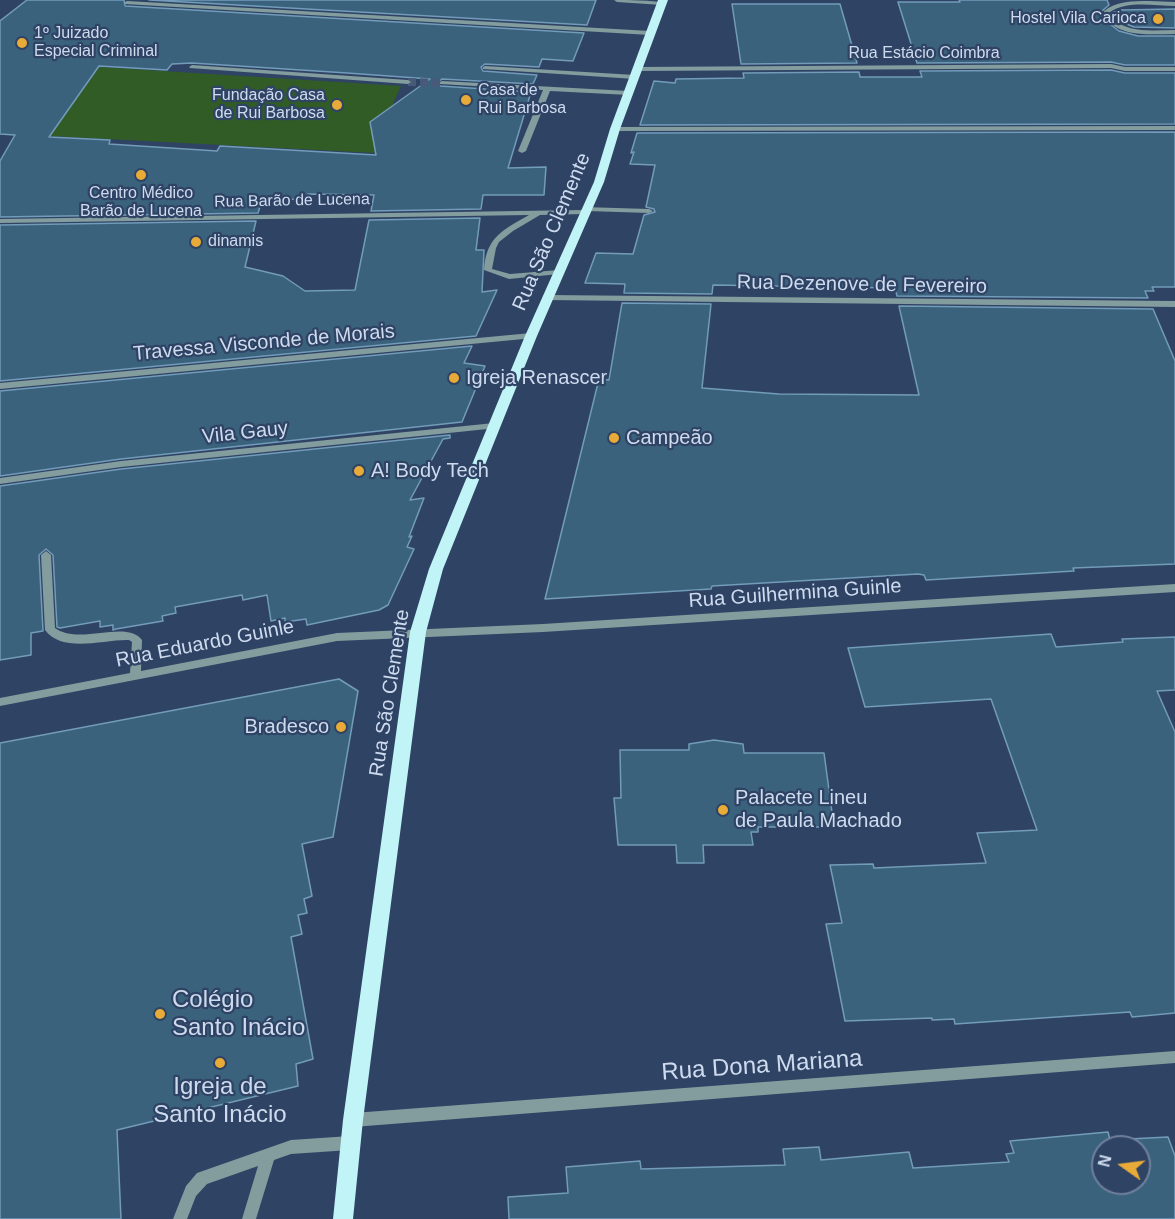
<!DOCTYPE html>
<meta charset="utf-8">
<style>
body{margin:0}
#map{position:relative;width:1175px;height:1219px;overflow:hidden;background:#2f4364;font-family:Helvetica,sans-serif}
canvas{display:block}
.north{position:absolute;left:1091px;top:1135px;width:60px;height:60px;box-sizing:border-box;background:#2f4364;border:2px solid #6f809c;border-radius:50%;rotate:284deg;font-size:16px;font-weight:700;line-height:24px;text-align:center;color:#cedbef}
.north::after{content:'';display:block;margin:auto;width:21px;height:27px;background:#e8ab37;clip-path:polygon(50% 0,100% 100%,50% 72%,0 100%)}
</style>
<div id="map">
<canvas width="1175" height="1219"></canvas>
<div class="north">N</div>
</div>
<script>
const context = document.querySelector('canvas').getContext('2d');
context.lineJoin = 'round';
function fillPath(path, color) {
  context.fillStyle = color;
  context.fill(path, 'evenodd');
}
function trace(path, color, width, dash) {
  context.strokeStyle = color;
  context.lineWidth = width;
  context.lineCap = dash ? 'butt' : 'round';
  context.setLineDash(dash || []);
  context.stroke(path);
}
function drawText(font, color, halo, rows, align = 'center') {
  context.font = font + ' Helvetica,sans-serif';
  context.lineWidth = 4.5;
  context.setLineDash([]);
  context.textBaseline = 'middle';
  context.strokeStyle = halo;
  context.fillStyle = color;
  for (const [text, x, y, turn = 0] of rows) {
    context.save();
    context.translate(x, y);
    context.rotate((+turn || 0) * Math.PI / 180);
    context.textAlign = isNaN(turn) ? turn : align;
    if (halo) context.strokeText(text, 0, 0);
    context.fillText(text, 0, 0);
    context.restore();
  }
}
fillPath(new Path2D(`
 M99,67L401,86L391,108L395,154L49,136Z`), '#315c26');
const building = new Path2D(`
 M27,0H124L125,6L584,33L573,61L542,59L539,67L485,64L481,67L483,71L537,75L533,84L442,79L438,82L440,86L531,92L508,168L546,167L544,195H483L481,209L371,211L374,195L308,194L307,199L262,200L258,213L0,217V161L15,135L0,134V21ZM192,63L347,73L430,79L370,122L376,155L220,146L217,151L109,144L110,140L49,137L99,66L167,70L172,64Z
 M149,0H596L587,25Z
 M959,0H1107L1109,5L1102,11L1103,19L1119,31L1138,36H1175V65H1125L1111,62L917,63L898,2H960Z
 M732,4H840L857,63L741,64Z
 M1175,9V28L1134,27L1119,21L1113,17L1112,13L1121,10Z
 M1111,70L1125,73H1175V124L640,125L654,81L675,83L676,79L744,78L743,73L859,72L860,77H922L920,71Z
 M1175,132V287H1152L1154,291H1145L1148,298L897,296L895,288L713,285L712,294L624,293L625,284L585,283L596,253L633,254L644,215L655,212L654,209L646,207L655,165L630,164L634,152L631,153L637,133Z
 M480,218L476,250H484L482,292L497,290L476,336L0,381V225L256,221L245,267L283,276L305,291L355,290L369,220Z
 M622,303L711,304L702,388L779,394L919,395L899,306L1153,309L1175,361V564L1073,568L1074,571L926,580L924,575L918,574L712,586L711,589L545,599L599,379L609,380Z
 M472,346L464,363L485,366L462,422L121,459L0,476V391Z
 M450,435V438L443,439L410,500L424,498L409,537L412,536L407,547L414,549L388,605L379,610L307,625L306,619L285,622V618L271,621L267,595L243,600L242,595L175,607L176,613L162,616L163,621L116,629L113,630V625L100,627V621L60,628L57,627L53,555L46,549L39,555L43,631L31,633V655L0,660V486L121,469Z
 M1051,634L1056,647L1123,642L1122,639L1175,637V690L1157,691L1175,732V1013L1132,1017L1130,1012L955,1024L954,1019L932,1020V1018L845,1021L826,924L842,923L830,865L873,864L874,868L986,863L977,833L1037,830L991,699L865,707L848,648Z
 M339,679L358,691L333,837L302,844L312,896L304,899L307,913L298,915L302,934L291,937L313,1059L296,1064L298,1086L117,1130L121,1219H0V743Z
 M714,740L743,744L744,753H824L834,827H758V832H751L753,845H703L704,863H677L676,845H618L614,798H621L620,750H689V744Z
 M1108,1132L1110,1140L1168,1137L1175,1156V1219H509L508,1197L568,1193L566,1167L640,1161L641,1169L785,1165L783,1149L819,1147L821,1160L909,1152L913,1168L1009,1162L1006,1154L1014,1153L1010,1141ZM1103,1147H1139V1183H1103Z`);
fillPath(building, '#3b627d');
trace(building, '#739cba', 1.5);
trace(new Path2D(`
 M408,82L442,83`), '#475a79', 8, [8, 4]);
fillPath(new Path2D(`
 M614,0C629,0 651,0 665,3L662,5L617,2Z
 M127,1L650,31L653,33L650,35L125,4V2Z
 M1149,1L1175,2V6C1155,6 1128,0 1110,12L1111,18C1130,34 1152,30 1175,30V34C1150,34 1124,38 1105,19L1104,11C1116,1 1134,1 1149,1Z
 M1111,64L1125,67H1175V71H1125L1111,68L638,71L635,69L638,67Z
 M192,65L408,80L411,82L408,84L190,68L189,67Z
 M485,66L635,75L638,77L635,79L483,69V67Z
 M442,81L629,91L633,93L629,95L550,91L526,151L522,153L518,151L543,90L440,84V82Z
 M1175,126V130L615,131L611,129L615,127Z
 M583,207L649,209L653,211L649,213L587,211L584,214L540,215L513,231L499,242L496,248L492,269L510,274L559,270L563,272L559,274L509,279L484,270C486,237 503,230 529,215L0,223V219L583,210Z
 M548,295L1175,301V307L545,300L544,298Z
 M531,333L534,334V338L0,389V383Z
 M494,423L497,424L499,426L497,428L121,467L0,484V478L121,461Z
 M46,551L51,555L55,628C80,646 126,619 142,640L141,671L337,633L543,624L1175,584V592L543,632L337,641L0,706V698L130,673L132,642L129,640C104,639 63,654 45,630L41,555Z
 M1175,1051V1063L353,1127L348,1125L346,1120L348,1115L353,1113Z
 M350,1136L355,1138L357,1143L355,1148L350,1150L291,1154L274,1160L256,1219H242L258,1166L207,1184L196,1196L187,1219H173L186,1186L197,1173L291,1140Z`), '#839c9d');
fillPath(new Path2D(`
 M658,0H668L620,129L604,182L537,336L443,569L426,632L363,1120L353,1219H333L343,1120L410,632L429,569L525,336L594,182L610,129Z`), '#c0f4f6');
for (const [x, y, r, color] of [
 [1158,19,6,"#e8ab37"],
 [22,43,6,"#e8ab37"],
 [466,100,6,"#e8ab37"],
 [337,105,6,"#e8ab37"],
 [141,175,6,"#e8ab37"],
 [196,242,6,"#e8ab37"],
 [454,378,6,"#e8ab37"],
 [614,438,6,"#e8ab37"],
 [359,471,6,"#e8ab37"],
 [341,727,6,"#e8ab37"],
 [723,810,6,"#e8ab37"],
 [160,1014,6,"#e8ab37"],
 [220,1063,6,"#e8ab37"]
]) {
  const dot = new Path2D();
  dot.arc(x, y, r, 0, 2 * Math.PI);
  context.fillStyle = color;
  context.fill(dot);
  trace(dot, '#2f4364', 2);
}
drawText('16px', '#cedbef', '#2f4364', [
 ["Hostel Vila Carioca",1146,19,"right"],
 ["1º Juizado",34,34],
 ["Especial Criminal",34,52],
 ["Casa de",478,91],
 ["Rui Barbosa",478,109],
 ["Fundação Casa",325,96,"right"],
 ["de Rui Barbosa",325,114,"right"],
 ["Centro Médico",141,194,"center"],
 ["Barão de Lucena",141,212,"center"],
 ["dinamis",208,242]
], 'left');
drawText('16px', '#cedbef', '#2f4364', [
 ["Rua Estácio Coimbra",924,54],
 ["Rua Barão de Lucena",292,201,-1]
]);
drawText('20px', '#cedbef', '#2f4364', [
 ["Rua São Clemente",552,232,-67],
 ["Rua Dezenove de Fevereiro",862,285,1],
 ["Travessa Visconde de Morais",264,343,-5],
 ["Vila Gauy",245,433,-6],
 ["Rua Guilhermina Guinle",795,594,-4],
 ["Rua Eduardo Guinle",205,644,-11],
 ["Rua São Clemente",390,693,-81]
]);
drawText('20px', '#cedbef', '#2f4364', [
 ["Igreja Renascer",466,378],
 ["Campeão",626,438],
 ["A! Body Tech",371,471],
 ["Bradesco",329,727,"right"],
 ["Palacete Lineu",735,798],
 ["de Paula Machado",735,821]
], 'left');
drawText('24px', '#cedbef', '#2f4364', [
 ["Colégio",172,1000],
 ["Santo Inácio",172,1028],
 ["Igreja de",220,1087,"center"],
 ["Santo Inácio",220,1115,"center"]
], 'left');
drawText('24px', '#cedbef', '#2f4364', [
 ["Rua Dona Mariana",762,1066,-4]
]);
</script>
